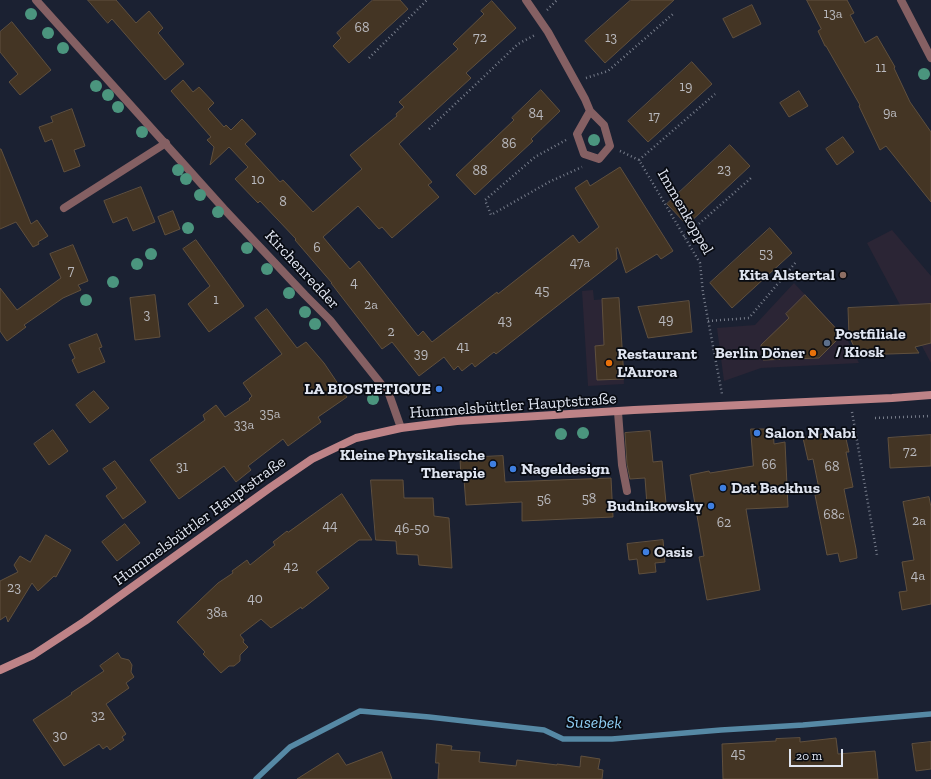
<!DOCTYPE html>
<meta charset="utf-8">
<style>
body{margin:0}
#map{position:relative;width:931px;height:779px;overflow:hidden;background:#1b2132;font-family:"Zilla Slab",serif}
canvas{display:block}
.scale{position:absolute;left:789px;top:749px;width:54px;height:18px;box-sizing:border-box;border:2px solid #e0e5f1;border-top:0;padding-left:5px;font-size:12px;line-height:14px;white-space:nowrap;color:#e0e5f1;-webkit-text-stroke:3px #080b12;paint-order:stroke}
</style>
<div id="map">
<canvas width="931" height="779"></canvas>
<div class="scale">20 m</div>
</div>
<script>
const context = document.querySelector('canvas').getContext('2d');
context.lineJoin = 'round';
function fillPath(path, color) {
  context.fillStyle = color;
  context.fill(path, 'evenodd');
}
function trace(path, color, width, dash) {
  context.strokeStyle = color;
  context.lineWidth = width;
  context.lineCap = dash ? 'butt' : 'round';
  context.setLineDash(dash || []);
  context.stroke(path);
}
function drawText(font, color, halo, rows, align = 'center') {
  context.font = font + ' "Zilla Slab",serif';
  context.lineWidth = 3.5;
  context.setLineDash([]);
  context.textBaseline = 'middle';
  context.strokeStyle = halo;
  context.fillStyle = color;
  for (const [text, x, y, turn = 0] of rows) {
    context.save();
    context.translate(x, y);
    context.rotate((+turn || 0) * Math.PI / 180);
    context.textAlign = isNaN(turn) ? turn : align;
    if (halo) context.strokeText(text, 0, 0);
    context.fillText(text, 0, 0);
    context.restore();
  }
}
fillPath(new Path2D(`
 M892,230L931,276V363L867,243Z
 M794,283L847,339L859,363L761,368L724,381L717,328L755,325Z
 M593,290L594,300L619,298L624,384L588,386L582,291Z`), '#2b2535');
trace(new Path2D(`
 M256,779L290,747L360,711L429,717L544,730L563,739H612L721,730L803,725L931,714`), '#5689a5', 5.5);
const building = new Path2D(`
 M88,0H116L136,23L149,11L163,28L158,33L184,64L165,80L112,19L108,23Z
 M373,0H400L408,9L349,63L333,46L341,38L337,33Z
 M631,0H674L605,63L585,41Z
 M807,0H847L854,13L850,15L865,43L877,36L895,67L894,68L910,102L931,132V202L886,146L880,150L859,106L860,105L826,46H825L818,31L821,29Z
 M492,1L516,28L466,73L471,78L399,144L432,182L428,185L439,197L392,238L382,227L379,229L358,206L323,237L350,269L359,261L418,336L423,331L432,342L497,292L498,294L573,235L579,243L599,227L575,188L587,180L590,186L620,167L673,251L661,259L657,254L626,273L618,248H616L617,259L496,354L494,352L475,367L472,363L462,371L458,366L454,370L444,357L419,376L392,342L382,349L331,283H332L295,240L296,239L260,201L258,203L235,179L248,167L229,147L210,165L214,147L207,140L211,137L171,91L183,80L193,92L199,87L214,103L208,109L224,127L226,125L231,130L242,119L256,134L245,144L280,182L283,180L313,212L362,169L350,155L397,116L396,114L404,107L399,102L458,49L453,44L484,14L481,11Z
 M752,5L761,24L733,38L723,19Z
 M12,22L51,70L20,95L9,82L18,74L0,52V32Z
 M692,62L712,84L648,142L628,121Z
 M541,90L560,111L531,139L533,141L475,195L456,175L514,120L512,118Z
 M799,91L808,106L789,117L780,103Z
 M72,109L85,146L74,150L80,166L64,172L52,139L45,142L39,127L53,122L51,117Z
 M843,137L854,152L837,165L826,149Z
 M730,145L750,166L687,225L667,204Z
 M0,149H1L31,224L37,220L48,236L38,242L39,244L33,247L16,222L0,229Z
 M141,187L155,222L133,231L127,217L113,223L104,201Z
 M173,211L180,229L165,235L158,217Z
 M770,228L792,253L732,308L710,283Z
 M196,240L244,306L209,332L188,304L210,286L183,249Z
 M73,245L88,281L78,285L81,290L63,298L24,325L26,327L7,341L0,331V288L17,310L61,278L50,254Z
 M155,295L160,337L135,340L130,298Z
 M805,295L842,335L819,358L763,360L761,345L789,318L786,314Z
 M619,298L624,379L597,380L595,346L604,345L602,299Z
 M689,301L692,332L648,338L638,307Z
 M931,304V343L915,347L919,353L858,355L849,336L848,308Z
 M267,309L297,348L306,342L324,363L347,397L318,417L321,422L288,446L283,439L248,466L251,470L236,482L224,466L179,499L150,460L205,420L203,415L216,405L225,417L250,400L249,399L252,396L243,383L282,354L255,318Z
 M97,334L102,347L99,348L105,362L78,373L72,360L75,358L69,345Z
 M94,391L109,408L90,423L76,405Z
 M751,429H773L774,444L785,442L788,507L746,509L760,590L707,600L699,557L704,556L690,475L709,471L710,473L753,466Z
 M53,430L68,451L49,465L34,444Z
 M844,430L849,452H846L853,487L844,489L856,549L857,558L840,562L838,553L827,555L815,495L820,494L813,459L808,460L803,438Z
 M650,431L653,462L662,461L666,503L647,505L645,478L630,479L627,464L625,433Z
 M931,435V466L890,468L888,438Z
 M503,456L505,482L611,478L613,517L522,521V502L466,505L464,479H461L460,458Z
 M115,461L146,502L123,519L106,496L117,488L103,469Z
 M371,480H403L404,498H433L434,516L449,518L452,568L419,565L418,555L397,554L396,541L376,540Z
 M342,494L372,540H359L316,572L329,588L302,609L301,607L271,628L261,619L240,635L244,640L243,642L248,647L240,655V661L234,666H229L221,673L203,654L205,652L177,622L218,583L233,573L232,571L247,560L250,565L275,545L273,542L287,531L288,532Z
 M929,497L931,507V604L902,610L899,592L907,591L902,562L914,560L903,502Z
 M125,524L140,543L117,561L102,542Z
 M46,535L71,550L56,577L54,576L38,591L32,583L8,622L6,616L0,620V581L18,572L14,565L20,556L30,562Z
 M663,540L665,562L655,563L656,572L639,574L637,559L629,560L627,544Z
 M118,653L121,658L129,660L132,665L131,672L134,677L126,683L129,688L106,704L126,734L122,737L124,740L110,750L107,746L103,749L99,744L64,766L33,720L72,694L71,693L104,671L100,666Z
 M800,738V742L836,738L838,754L875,751L878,779H723L722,744L776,741V739Z
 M931,742V769L916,771L912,744Z
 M437,744L452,746L451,750L480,752L479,762L516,766L517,760L557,765V764L580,767L581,756L600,759L598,769L603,770L602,779H438L439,763H436Z
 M382,752L392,779H297L338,753L346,765Z`);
fillPath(building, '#443524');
trace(building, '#60503e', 1);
trace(new Path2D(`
 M547,10L557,0
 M369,58L427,0
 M586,78L608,71L673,14
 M429,129L518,44L535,35
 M566,140L535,157L485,200L491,215L549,182L582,167
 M620,151L639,160L700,263L703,293L722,394
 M639,160L715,94
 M684,237L751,178
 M708,321L749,318L796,262
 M852,412L877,555
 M875,418L931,416`), '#777d8b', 2.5, [1, 3]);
trace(new Path2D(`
 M618,412L622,465L627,491`), '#856063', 8);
trace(new Path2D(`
 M36,0L224,209L305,295L330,320L389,394L401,428
 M526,0L548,32L585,99L590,111L604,125L610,146L599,159L584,154L577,134L590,111
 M901,0L931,58
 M64,208L166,143`), '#856063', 8);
trace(new Path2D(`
 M0,670L33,655L85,621L271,487L312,459L356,438L401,428L457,421L634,410L892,398L931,395`), '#be8387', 8);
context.fillStyle = '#4b957e';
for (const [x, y] of [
 [31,14],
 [48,33],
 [63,48],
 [924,74],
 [96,86],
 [108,95],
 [118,107],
 [142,132],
 [594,140],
 [178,170],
 [186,179],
 [200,195],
 [218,212],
 [188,228],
 [247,248],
 [151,254],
 [137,264],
 [267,269],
 [113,282],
 [289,293],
 [86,300],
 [305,312],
 [315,324],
 [373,399],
 [583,433],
 [561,434]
]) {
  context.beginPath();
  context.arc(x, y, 6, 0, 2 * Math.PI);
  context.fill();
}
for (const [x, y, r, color] of [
 [843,275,4,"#8d6e63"],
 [827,343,4,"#5c6f8a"],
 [813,353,4,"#e8710a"],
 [609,363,4,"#e8710a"],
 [439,389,4,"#3f7fe0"],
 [757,433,4,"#3f7fe0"],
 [493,464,4,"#3f7fe0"],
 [513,469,4,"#3f7fe0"],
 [723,488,4,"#3f7fe0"],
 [711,506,4,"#3f7fe0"],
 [646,552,4,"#3f7fe0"]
]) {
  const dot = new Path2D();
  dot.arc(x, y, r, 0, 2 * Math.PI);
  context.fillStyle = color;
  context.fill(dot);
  trace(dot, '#080b12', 1.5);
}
drawText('14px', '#b9b9be', null, [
 ["13a",833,14],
 ["68",362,28],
 ["72",480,38],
 ["13",611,38],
 ["11",881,68],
 ["19",686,87],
 ["9a",890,113],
 ["84",536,114],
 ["17",654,117],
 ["86",509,144],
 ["23",724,170],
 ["88",480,171],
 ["10",258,180],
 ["8",283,202],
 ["6",317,248],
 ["53",766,254],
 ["47a",580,263],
 ["7",71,271],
 ["4",354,283],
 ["45",542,291],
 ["1",216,300],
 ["2a",371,305],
 ["3",147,315],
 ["49",666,320],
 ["43",505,321],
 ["2",391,332],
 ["41",463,347],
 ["39",421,354],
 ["35a",270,414],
 ["33a",244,425],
 ["72",910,452],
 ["66",769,465],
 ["31",182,467],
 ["68",832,467],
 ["58",589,499],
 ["56",544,500],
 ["68c",834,515],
 ["2a",919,521],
 ["62",724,523],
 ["44",330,526],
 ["46-50",412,529],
 ["42",291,567],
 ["4a",918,576],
 ["23",14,588],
 ["40",255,599],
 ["38a",217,613],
 ["32",98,716],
 ["30",60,736],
 ["45",738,754]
]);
drawText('16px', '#e0e5f1', '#080b12', [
 ["Immenkoppel",685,212,60],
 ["Kirchenredder",302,270,47],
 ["Hummelsbüttler Hauptstraße",513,406,-4],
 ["Hummelsbüttler Hauptstraße",200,521,-36]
]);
drawText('bold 16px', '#e0e5f1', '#080b12', [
 ["Kita Alstertal",835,275,"right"],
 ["Postfiliale",835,334],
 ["/ Kiosk",835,352],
 ["Berlin Döner",805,353,"right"],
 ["Restaurant",617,354],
 ["L'Aurora",617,372],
 ["LA BIOSTETIQUE",431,389,"right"],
 ["Salon N Nabi",765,433],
 ["Kleine Physikalische",485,455,"right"],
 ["Therapie",485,473,"right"],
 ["Nageldesign",521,469],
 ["Dat Backhus",731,488],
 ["Budnikowsky",703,506,"right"],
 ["Oasis",654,552]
], 'left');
drawText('italic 17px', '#90cff5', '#080b12', [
 ["Susebek",594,723,1]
]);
</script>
